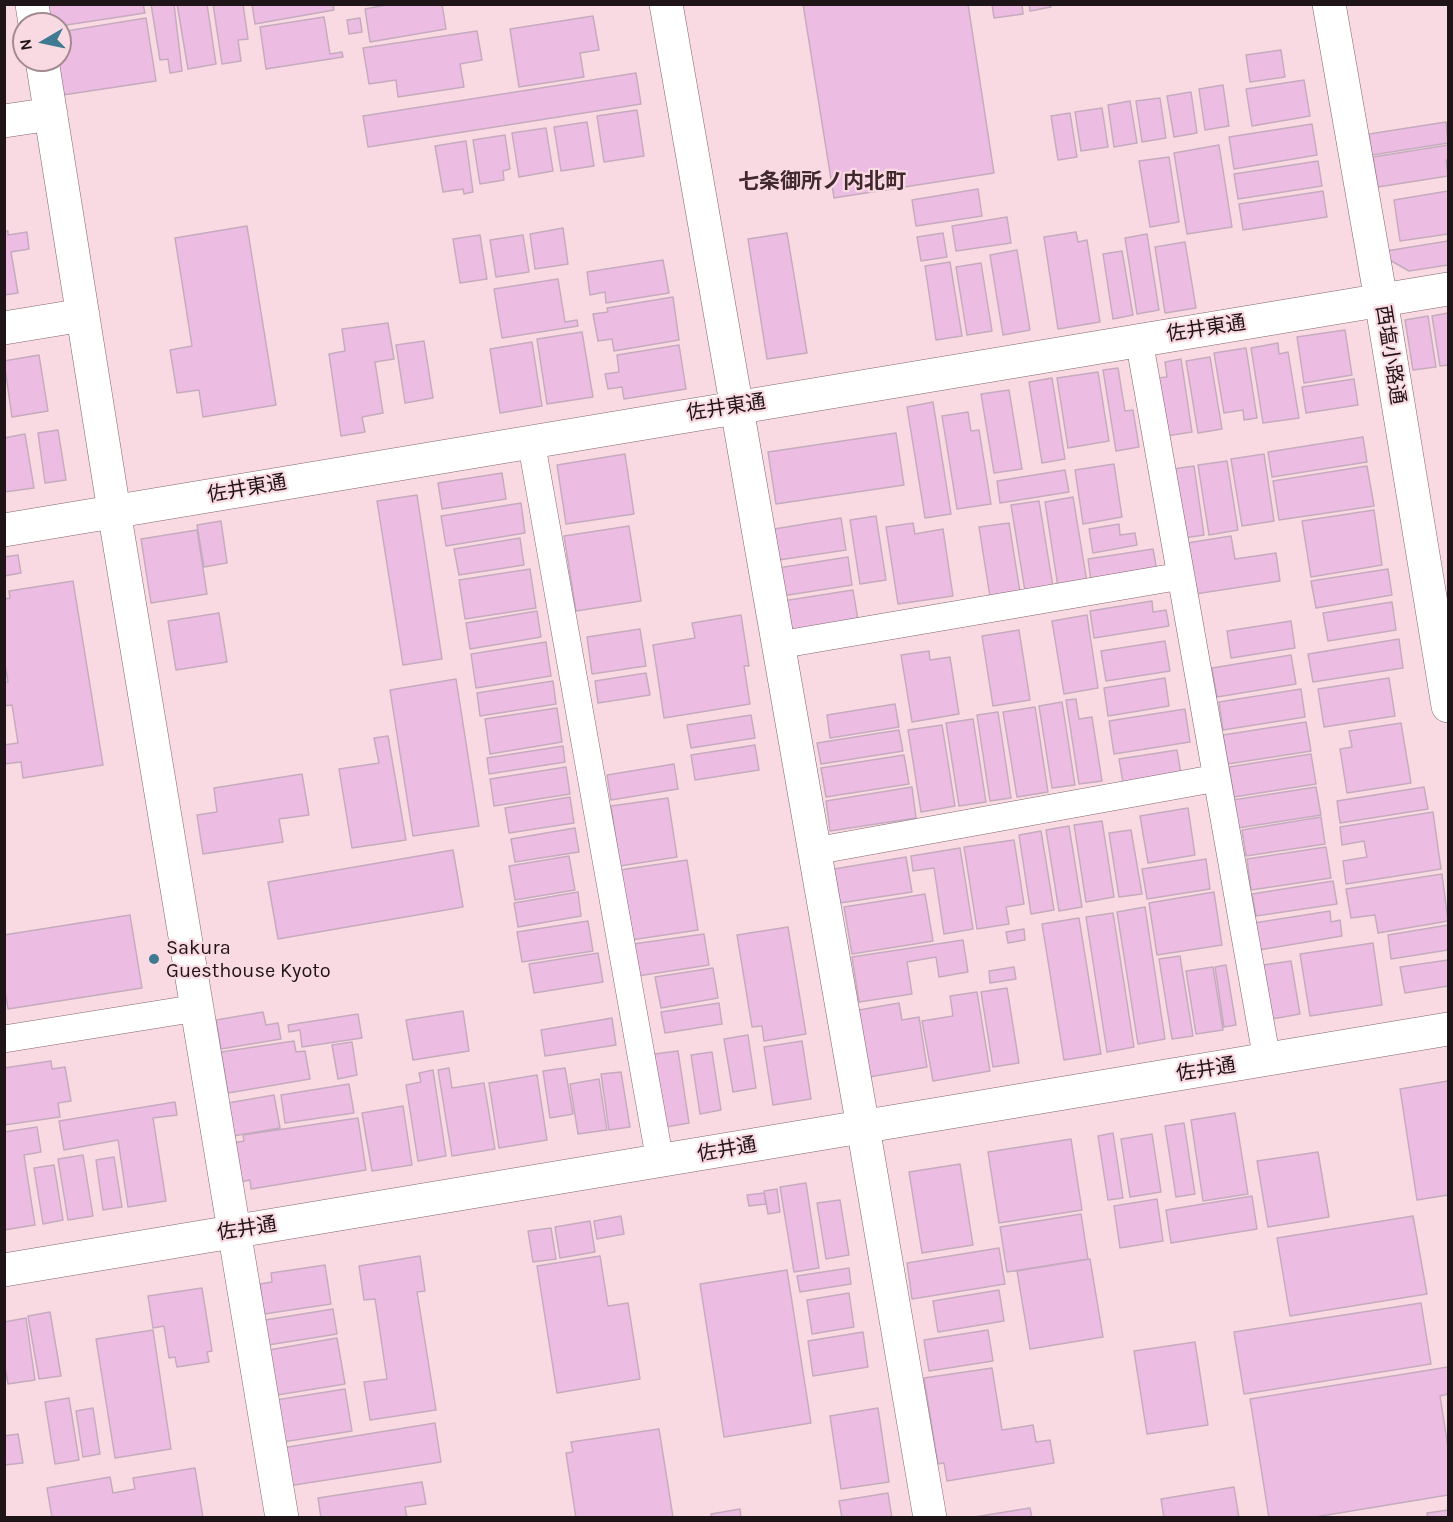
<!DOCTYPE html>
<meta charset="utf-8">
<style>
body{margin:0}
#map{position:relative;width:1453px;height:1522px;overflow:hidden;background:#fadae2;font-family:Karla,sans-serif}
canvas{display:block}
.frame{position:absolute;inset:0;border:6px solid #1f1417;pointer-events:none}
.north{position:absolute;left:12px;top:12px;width:60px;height:60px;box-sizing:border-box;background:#fadae2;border:2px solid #a28b91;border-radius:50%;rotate:261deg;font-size:16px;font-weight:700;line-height:24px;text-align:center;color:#1f1417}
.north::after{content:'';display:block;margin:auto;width:21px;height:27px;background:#3f7a92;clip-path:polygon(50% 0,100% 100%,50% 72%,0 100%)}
</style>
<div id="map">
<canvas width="1453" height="1522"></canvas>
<div class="frame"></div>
<div class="north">N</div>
</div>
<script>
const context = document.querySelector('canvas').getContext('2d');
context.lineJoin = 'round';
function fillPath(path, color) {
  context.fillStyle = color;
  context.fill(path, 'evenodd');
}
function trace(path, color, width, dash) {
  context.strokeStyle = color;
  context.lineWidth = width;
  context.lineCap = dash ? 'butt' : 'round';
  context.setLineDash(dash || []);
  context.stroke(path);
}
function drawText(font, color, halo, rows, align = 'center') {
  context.font = font + ' Karla,"Noto Sans JP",sans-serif';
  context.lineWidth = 4.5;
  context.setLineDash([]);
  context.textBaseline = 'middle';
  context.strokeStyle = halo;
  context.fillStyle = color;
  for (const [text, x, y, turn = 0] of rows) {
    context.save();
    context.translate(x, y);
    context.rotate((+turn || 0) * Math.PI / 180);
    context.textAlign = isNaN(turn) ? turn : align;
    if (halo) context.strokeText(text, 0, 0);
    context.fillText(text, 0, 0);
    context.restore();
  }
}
const building = new Path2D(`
 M48,4H143L145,13L60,26V24H51Z
 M151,4H174L182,71L170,73L168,59L160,60Z
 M177,4H207L216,64L188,69Z
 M213,4H243L248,39L238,40L241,61L222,64Z
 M252,4H333L334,10L255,24Z
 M391,4H442L446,29L370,42L365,9Z
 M803,4H968L994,173L834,198Z
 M992,4H1022L1023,14L994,18Z
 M1029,4H1050L1051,7L1030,11Z
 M593,16L599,50L580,53L584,77L519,87L510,29Z
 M324,17L330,54L342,52L343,57L266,69L260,27Z
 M146,18L156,81L63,95L57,60H60V32Z
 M360,18L362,32L349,34L347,20Z
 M477,31L482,60L460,64L464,87L398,97L396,80L369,84L363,48Z
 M1281,50L1285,77L1250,82L1246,55Z
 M636,73L641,104L368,147L363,116Z
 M1304,80L1310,116L1252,126L1246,89Z
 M1223,85L1229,126L1205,130L1199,89Z
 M1191,92L1197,133L1174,137L1167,96Z
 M1160,98L1166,138L1142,142L1136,101Z
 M1130,101L1137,143L1114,147L1108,105Z
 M1102,108L1108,147L1081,151L1075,112Z
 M637,110L644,156L604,162L597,116Z
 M1070,113L1077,157L1058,160L1051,116Z
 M587,122L594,166L561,171L554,127Z
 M1446,122L1448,143L1372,155L1369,134Z
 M1312,124L1317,155L1234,169L1229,137Z
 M546,128L553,171L519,177L512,133Z
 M505,135L510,169L503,171L504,180L480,184L473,140Z
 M466,141L473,192L464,194L463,189L443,192L435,146Z
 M1219,145L1232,227L1187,234L1174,153Z
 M1448,145V160H1446L1448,176L1378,187L1373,157Z
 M1169,157L1179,222L1150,227L1139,161Z
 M1318,161L1322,186L1238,199L1234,174Z
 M978,189L982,216L916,226L912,200Z
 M1323,191L1327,217L1243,230L1239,204Z
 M1448,191V234L1400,241L1394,200Z
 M1007,217L1011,243L956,251L952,226Z
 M247,226L276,405L203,417L199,390L177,393L170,350L192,346L175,238Z
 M563,228L568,264L535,269L530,234Z
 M4,231H8V235L27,232L29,249L11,252L18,293L4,295Z
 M1076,232L1078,242L1087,240L1100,322L1058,329L1044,237Z
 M787,233L807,353L767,359L748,239Z
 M943,233L947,257L921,261L917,237Z
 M1147,234L1159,310L1137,314L1125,238Z
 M480,235L487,279L460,283L453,239Z
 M523,235L529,272L496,277L490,240Z
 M1448,241V265L1409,271L1388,259L1386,251Z
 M1185,242L1196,308L1165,313L1155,247Z
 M1017,250L1030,330L1003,335L990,255Z
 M1122,251L1133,315L1113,319L1103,254Z
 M663,260L669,293L606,303L605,292L590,295L587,272Z
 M950,262L962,336L936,340L925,266Z
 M981,263L992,331L967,335L956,267Z
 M558,279L565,322L577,320L578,326L502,338L494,289Z
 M673,297L679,340L614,351L612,339L598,341L593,314L608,312L607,308Z
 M1448,313V365L1440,366L1432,316Z
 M1428,316L1436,367L1413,370L1405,320Z
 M388,323L394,359L375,362L383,413L362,417L365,432L341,436L329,354L345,351L342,329Z
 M1345,330L1352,375L1304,383L1297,337Z
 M582,332L593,397L547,404L537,339Z
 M424,341L433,398L405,403L396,345Z
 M532,342L542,406L500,413L490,349Z
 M1278,343L1279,354L1288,352L1299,418L1263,423L1251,348Z
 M679,345L686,389L624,399L622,387L608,389L605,374L619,372L617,355Z
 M1246,348L1257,418L1244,420L1243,410L1224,413L1214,353Z
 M39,355L48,411L12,417L4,361Z
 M1210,357L1222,429L1198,433L1186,361Z
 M1181,359L1192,432L1166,436L1157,378L1167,377L1165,362Z
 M1118,368L1125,411L1133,410L1139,447L1116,451L1103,370Z
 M1098,372L1109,441L1068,448L1057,378Z
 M1052,378L1065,459L1042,463L1029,382Z
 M1354,379L1358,405L1306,413L1302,387Z
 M1009,390L1022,469L994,473L981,394Z
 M933,402L951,514L925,518L907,407Z
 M968,412L971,431L979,430L991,504L957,509L942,416Z
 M58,430L66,480L45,483L38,433Z
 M896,433L904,485L776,504L768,452Z
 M25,434L34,488L4,492V438Z
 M1363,437L1367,462L1272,477L1268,452Z
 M625,454L634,514L566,524L557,465Z
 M1264,454L1274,521L1242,526L1231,459Z
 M1227,461L1238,530L1209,535L1198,465Z
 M1114,464L1122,517L1083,524L1075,470Z
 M1194,466L1204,535L1184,538L1173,469Z
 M1367,466L1374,506L1279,520L1273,481Z
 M1065,470L1069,492L1000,503L997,481Z
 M502,473L506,499L442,509L438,483Z
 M417,495L442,659L403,665L377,501Z
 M1073,497L1087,582L1058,587L1045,502Z
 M1039,501L1053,587L1025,591L1011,505Z
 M521,503L525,533L446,546L441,516Z
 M1374,510L1382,565L1311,577L1302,521Z
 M876,516L886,580L860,584L850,520Z
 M841,518L846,550L779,560L774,529Z
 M221,521L227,563L204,567L197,525Z
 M913,523L915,534L943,529L953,596L898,604L886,527Z
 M1009,523L1020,592L990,597L979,527Z
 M1119,524L1120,535L1135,533L1137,545L1093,553L1089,529Z
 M629,526L641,601L576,611L564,536Z
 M197,530L207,594L151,603L141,539Z
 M1231,536L1235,559L1276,553L1280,581L1195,594L1187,543Z
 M520,538L524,565L459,575L454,549Z
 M1153,549L1157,571L1091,581L1088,559Z
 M18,555L21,573L4,576V557Z
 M848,557L852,585L782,596L778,568Z
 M530,569L536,608L465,619L459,580Z
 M1388,569L1392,595L1316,608L1311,581Z
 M73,581L103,765L23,778L21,762L4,764V745L18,743L12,705L4,706V682H8L4,658V599L10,598L9,591Z
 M853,590L858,620L788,631L783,601Z
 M1152,601L1153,612L1166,610L1169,626L1094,638L1090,611Z
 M1392,602L1396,630L1328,641L1323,613Z
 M537,611L541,637L470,649L466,623Z
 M219,613L227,662L176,670L168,621Z
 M741,615L749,666H744L750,704L664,718L653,645L695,638L692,623Z
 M1087,615L1098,688L1064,694L1052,621Z
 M1291,621L1295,648L1231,658L1227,631Z
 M640,629L646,666L592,674L587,637Z
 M1019,630L1030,700L993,706L982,636Z
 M1399,639L1403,668L1313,682L1308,654Z
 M1165,641L1170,671L1106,681L1101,651Z
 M546,642L551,676L476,688L471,654Z
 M929,651L930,660L950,657L959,714L912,722L901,655Z
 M1291,655L1296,684L1217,697L1212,668Z
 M646,673L650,695L598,703L595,681Z
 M1165,678L1169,706L1108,716L1104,688Z
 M1389,678L1395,716L1324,727L1318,689Z
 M456,679L479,826L413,836L390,690Z
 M553,681L556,704L480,716L477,693Z
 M1301,689L1305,717L1223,730L1219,702Z
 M1076,699L1079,719L1092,717L1102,781L1079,784L1066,700Z
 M1062,702L1075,785L1052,788L1039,706Z
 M895,704L899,727L830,738L827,715Z
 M1035,707L1048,792L1017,797L1003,712Z
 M557,708L562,742L490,754L485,719Z
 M1185,709L1190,742L1114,754L1109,721Z
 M998,712L1011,798L990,801L977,715Z
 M751,715L755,738L691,748L687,725Z
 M973,719L986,802L959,806L946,723Z
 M1306,722L1311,751L1228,764L1223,735Z
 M1401,723L1411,783L1347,793L1340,749L1352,747L1349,731Z
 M942,725L955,806L921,812L908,730Z
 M899,730L903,751L821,764L817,743Z
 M388,736L406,840L352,848L339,769L379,763L374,738Z
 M755,745L759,770L695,780L691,755Z
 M563,746L565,762L489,774L487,758Z
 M1177,750L1181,774L1123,783L1119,759Z
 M1311,754L1316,784L1234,797L1229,767Z
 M904,755L909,784L826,797L821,768Z
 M674,764L678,789L611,800L607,775Z
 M566,767L570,794L494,806L490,779Z
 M302,774L309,815L279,819L283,842L203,854L197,815L217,812L214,788Z
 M912,787L916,818L830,831L826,801Z
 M1316,787L1321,815L1238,828L1233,800Z
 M1424,787L1428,809L1340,823L1337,801Z
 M570,797L574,823L509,833L505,808Z
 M668,798L677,857L620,866L611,806Z
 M1188,808L1195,855L1148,863L1140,816Z
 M1433,812L1441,869L1346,884L1343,861L1367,857L1364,841L1342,845L1340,827Z
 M1321,817L1325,844L1246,856L1242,830Z
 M1102,821L1114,897L1086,902L1074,825Z
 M1069,826L1082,907L1059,911L1046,830Z
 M575,828L579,852L515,862L511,839Z
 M1131,830L1142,894L1119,897L1109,833Z
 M1041,831L1054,910L1031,914L1019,835Z
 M1014,840L1024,904L1006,907L1009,924L977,929L964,847Z
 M1326,847L1331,878L1251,890L1247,859Z
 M960,848L973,929L944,934L934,868L913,871L911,856Z
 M453,850L463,907L278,939L268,882Z
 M569,856L575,890L515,900L509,866Z
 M906,857L912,892L840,903L834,869Z
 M1206,859L1210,889L1147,899L1142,869Z
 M687,860L698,930L631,940L620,870Z
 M1442,874L1448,921L1378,933L1375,915L1351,918L1346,889Z
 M1333,881L1337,904L1256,916L1252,894Z
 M578,892L581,916L518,927L514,903Z
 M1214,892L1222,945L1157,955L1149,903Z
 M925,894L933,941L852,954L844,907Z
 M1145,907L1165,1039L1138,1044L1117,912Z
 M1330,911L1331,922L1340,920L1342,936L1259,950L1254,923Z
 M1113,913L1134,1047L1107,1052L1086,917Z
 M130,915L142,988L8,1009L4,985V935Z
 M1079,918L1101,1054L1064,1060L1042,924Z
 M588,921L593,951L522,962L517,932Z
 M1448,925V950L1391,959L1388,935Z
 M788,927L806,1034L764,1041L762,1026L752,1027L737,935Z
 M1024,929L1025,940L1008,943L1006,932Z
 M704,934L709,965L638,976L633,944Z
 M963,940L968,972L939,977L936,957L907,962L912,994L859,1002L852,957Z
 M1373,943L1382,1005L1310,1016L1300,954Z
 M598,953L603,982L534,993L529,964Z
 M1180,956L1193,1036L1172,1039L1159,959Z
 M1448,960V986L1405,993L1400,967Z
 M1291,961L1300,1014L1272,1019L1263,965Z
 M1226,965L1236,1025L1224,1027L1215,967Z
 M1014,967L1016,979L990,983L989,971Z
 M1213,967L1223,1030L1196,1034L1186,971Z
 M713,968L718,998L661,1008L655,977Z
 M1007,988L1019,1063L993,1067L981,992Z
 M977,992L990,1071L933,1081L922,1021L953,1016L950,996Z
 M719,1003L722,1024L665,1033L661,1012Z
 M899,1003L902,1020L919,1017L927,1067L869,1077L859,1010Z
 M463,1011L469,1051L413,1060L406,1020Z
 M263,1012L266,1025L278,1023L281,1039L221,1049L216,1020Z
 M358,1014L362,1038L302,1047L300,1030L289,1032L288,1025Z
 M612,1018L616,1045L545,1056L541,1030Z
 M748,1035L756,1088L733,1092L724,1039Z
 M294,1041L296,1052L305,1051L310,1079L228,1093L221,1052Z
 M802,1041L811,1099L773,1105L764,1047Z
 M352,1042L357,1075L338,1079L332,1045Z
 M678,1051L689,1123L666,1127L654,1054Z
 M712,1052L721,1110L700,1114L691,1055Z
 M51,1061L52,1069L65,1067L71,1101L58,1103L60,1117L4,1125V1068Z
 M449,1068L452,1088L484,1083L495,1149L452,1156L438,1070Z
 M565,1068L573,1114L550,1118L543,1071Z
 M433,1070L446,1156L418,1161L406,1085L421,1082L419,1073Z
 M621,1072L630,1127L609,1130L601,1074Z
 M537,1075L547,1140L499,1148L489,1083Z
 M599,1079L607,1130L578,1134L570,1084Z
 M1448,1081V1195L1417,1200L1400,1089Z
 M349,1084L354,1113L285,1123L281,1095Z
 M274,1095L280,1128L233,1136L228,1103Z
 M175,1102L177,1115L153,1118L166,1201L128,1207L118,1140L64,1150L59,1121Z
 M403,1106L412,1165L372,1171L362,1113Z
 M1235,1113L1248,1194L1203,1201L1191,1120Z
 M358,1118L366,1170L251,1189L250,1180L240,1182L233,1143L244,1141L243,1135Z
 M1184,1123L1195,1194L1176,1197L1165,1126Z
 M37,1127L41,1152L24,1155L35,1225L4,1230V1132Z
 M1113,1133L1123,1198L1108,1200L1098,1136Z
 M1152,1134L1161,1192L1130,1197L1121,1139Z
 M1071,1139L1082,1210L999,1223L988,1152Z
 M1318,1152L1329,1217L1268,1227L1257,1161Z
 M83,1155L93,1216L68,1220L58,1159Z
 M114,1157L122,1207L103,1210L96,1160Z
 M960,1164L973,1245L922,1253L909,1172Z
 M54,1165L63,1220L43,1224L34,1168Z
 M806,1183L819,1268L794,1272L780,1187Z
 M777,1189L780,1212L768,1214L764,1191Z
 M764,1193L766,1204L749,1206L747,1195Z
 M1252,1196L1257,1229L1171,1243L1166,1210Z
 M1157,1199L1163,1241L1120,1248L1114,1206Z
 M840,1200L849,1255L826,1259L817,1203Z
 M1081,1214L1088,1259L1007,1272L1000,1227Z
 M621,1216L624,1234L597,1239L594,1221Z
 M1413,1216L1427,1294L1290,1316L1277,1238Z
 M590,1221L595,1252L560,1258L555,1227Z
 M551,1228L556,1259L533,1262L528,1231Z
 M999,1248L1005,1284L912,1299L907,1263Z
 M420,1256L425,1291L417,1292L436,1410L370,1420L364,1382L387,1379L375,1299L364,1300L359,1266Z
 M600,1256L608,1306L628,1303L640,1379L557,1393L537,1266Z
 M1090,1259L1103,1337L1030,1349L1017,1271Z
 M325,1265L331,1304L264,1314L260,1284L272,1282L271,1273Z
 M849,1268L851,1284L800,1292L797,1276Z
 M787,1270L811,1423L724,1437L700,1284Z
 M202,1288L212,1351L207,1352L209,1362L177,1367L175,1357L169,1358L164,1326L153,1328L148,1296Z
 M999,1290L1004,1321L938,1332L933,1301Z
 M849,1293L854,1327L812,1334L807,1300Z
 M1421,1303L1431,1364L1244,1394L1234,1332Z
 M333,1309L337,1334L268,1345L265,1320Z
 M50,1312L61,1376L39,1379L28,1316Z
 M26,1318L35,1380L8,1384L4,1361V1322Z
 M153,1330L171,1449L115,1458L96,1339Z
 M988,1330L993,1361L929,1371L924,1340Z
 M863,1332L868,1367L813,1376L808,1341Z
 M337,1338L345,1384L277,1395L269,1350Z
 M1195,1342L1208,1425L1147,1434L1134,1351Z
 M1448,1367V1394L1440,1396L1448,1447V1495L1309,1518H1269L1250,1399Z
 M992,1368L1002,1430L1033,1425L1036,1442L1050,1440L1054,1463L947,1481L944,1463L938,1464L924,1378Z
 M345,1389L352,1431L283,1442L276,1400Z
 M69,1398L79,1460L55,1464L45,1402Z
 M93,1408L100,1454L83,1457L76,1411Z
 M878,1408L889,1482L841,1489L830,1416Z
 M435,1423L441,1462L288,1486L282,1448Z
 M659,1429L673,1517L576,1518L566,1453L573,1452L571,1442Z
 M18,1434L23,1463L4,1465V1436Z
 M195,1468L203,1518H52L47,1488L110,1477L113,1493L135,1489L133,1478Z
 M422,1482L426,1504L405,1507L407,1518H321L318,1498Z
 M1234,1487L1239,1518H1164L1161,1499Z
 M888,1493L892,1518H842L839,1501Z
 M1030,1508L1032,1518H968Z
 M740,1509L741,1518H712L711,1514Z
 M1448,1510V1518H1428L1427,1513Z`);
fillPath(building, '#edbce2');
trace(building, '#c4acbe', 1.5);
const lane = new Path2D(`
 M1139,340L1267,1060
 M531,441L660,1161
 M779,645L1181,576
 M815,851L1217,778
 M4,1039L197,1008`);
const street = new Path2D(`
 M32,4L35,24
 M666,4L863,1127L930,1518
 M1329,4L1381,300L1448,706
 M42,60L114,511L282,1518
 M4,121L51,114
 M4,328L83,315
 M4,530L1448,289`);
const secondary = new Path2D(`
 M4,1270L1448,1029`);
trace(lane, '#82666d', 28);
trace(street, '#82666d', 34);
trace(secondary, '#82666d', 34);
trace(lane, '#fff', 27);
trace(street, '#fff', 33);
trace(secondary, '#fff', 33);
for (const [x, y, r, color] of [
 [154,959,6,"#3f7a92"]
]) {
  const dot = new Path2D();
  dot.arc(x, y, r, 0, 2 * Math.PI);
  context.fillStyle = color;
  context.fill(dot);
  trace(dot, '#fadae2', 2);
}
drawText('20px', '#1f1417', '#fadae2', [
 ["佐井東通",1206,329,-9],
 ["西塩小路通",1390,355,81],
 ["佐井東通",726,408,-9],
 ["佐井東通",247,489,-10],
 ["佐井通",1206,1070,-9],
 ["佐井通",727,1150,-10],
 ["佐井通",247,1229,-9]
]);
drawText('20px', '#1f1417', '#fadae2', [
 ["Sakura",166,948],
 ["Guesthouse Kyoto",166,971]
], 'left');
drawText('bold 21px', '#40282f', '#fadae2', [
 ["七条御所ノ内北町",822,182]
]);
</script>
